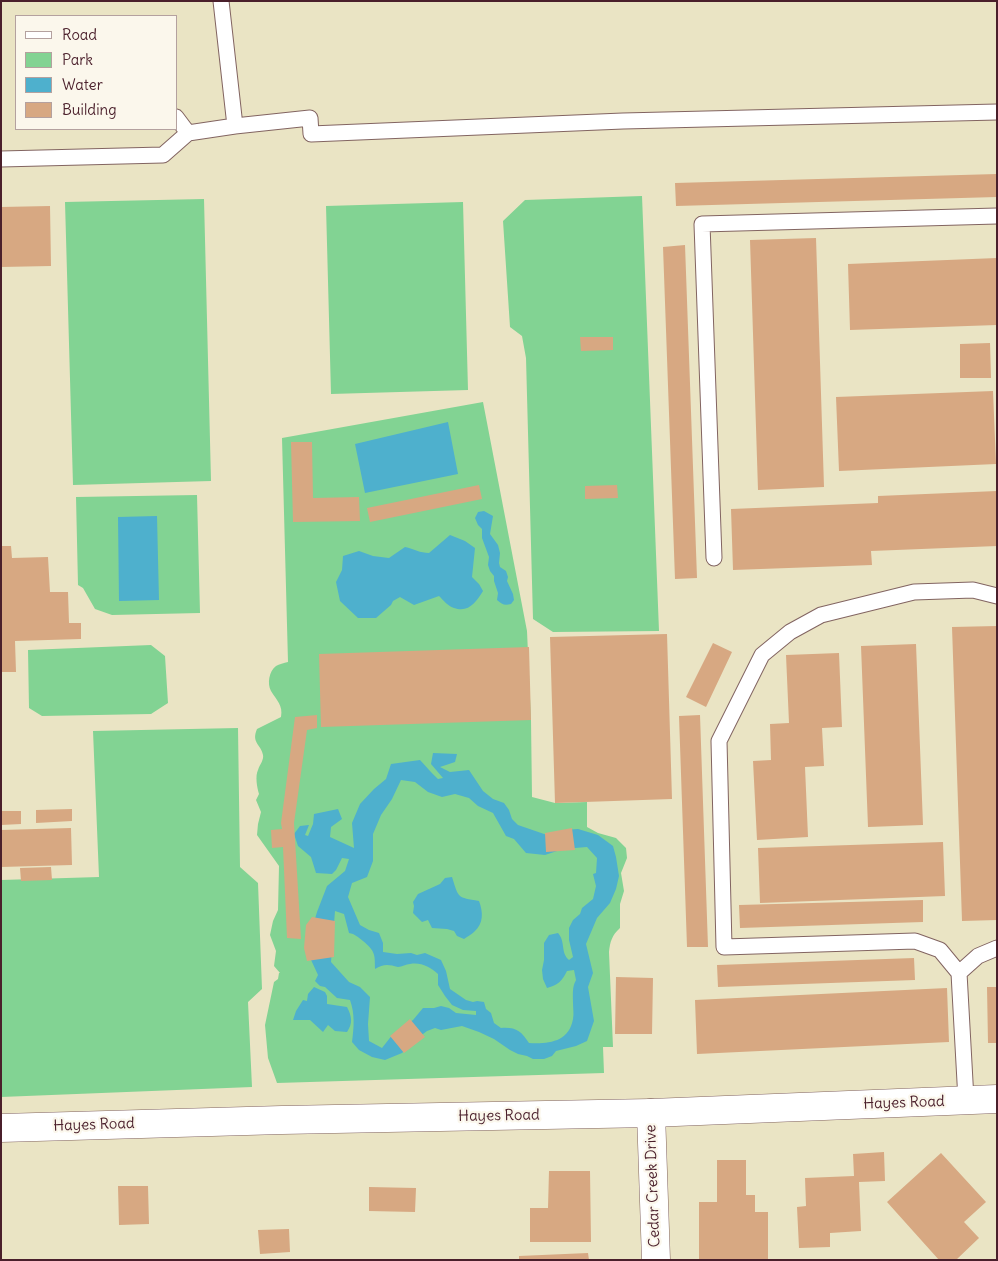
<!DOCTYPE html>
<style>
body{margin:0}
#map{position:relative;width:998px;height:1261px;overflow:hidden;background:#eae4c4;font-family:Delius,sans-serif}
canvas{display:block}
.frame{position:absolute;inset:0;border:2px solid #4a1f2b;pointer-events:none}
.legend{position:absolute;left:15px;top:15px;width:162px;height:115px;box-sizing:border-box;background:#fbf7ec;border:1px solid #b4a19f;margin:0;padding:6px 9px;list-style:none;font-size:15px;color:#4a1f2b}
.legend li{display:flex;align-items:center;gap:10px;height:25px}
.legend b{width:25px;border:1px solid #b4a19f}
</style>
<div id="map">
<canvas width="998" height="1261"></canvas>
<div class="frame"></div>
<ul class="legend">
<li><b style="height:6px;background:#fff"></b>Road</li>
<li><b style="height:14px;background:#82d393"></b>Park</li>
<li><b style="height:14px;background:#4eb0cd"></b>Water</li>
<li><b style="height:14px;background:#d7a882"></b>Building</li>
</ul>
</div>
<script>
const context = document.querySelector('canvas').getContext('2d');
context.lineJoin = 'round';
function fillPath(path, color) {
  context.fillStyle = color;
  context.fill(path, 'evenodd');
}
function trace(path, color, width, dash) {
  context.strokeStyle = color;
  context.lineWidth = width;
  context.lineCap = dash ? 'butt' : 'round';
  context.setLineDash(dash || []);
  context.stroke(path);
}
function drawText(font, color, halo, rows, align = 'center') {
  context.font = font + ' Delius,sans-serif';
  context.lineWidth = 4.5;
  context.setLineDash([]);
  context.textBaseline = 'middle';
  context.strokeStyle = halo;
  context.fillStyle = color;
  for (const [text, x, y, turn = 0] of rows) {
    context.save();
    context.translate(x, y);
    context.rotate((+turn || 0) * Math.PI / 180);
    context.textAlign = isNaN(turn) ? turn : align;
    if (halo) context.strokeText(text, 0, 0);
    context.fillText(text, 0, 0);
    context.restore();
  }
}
fillPath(new Path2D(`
 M642,196L659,631L553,632L533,619L526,358L522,336L510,327L503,221L525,200Z
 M204,199L211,481L73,485L65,202Z
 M463,202L468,390L331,394L326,206Z
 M483,402L527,631L531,720L532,797L555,803L587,802V827L598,833L616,838L626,848L627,858L621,873L624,891L620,904V928C612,935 610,942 609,952L613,1047H603L604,1073L277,1083L268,1058L265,1025L274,982L278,979L279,973H280L274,966L276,951L270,935L273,921L278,910L279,866L257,835L258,824L261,812L256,800L259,794C257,787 255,776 258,770C260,764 264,760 263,755C261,744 251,743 257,729L281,717C283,705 277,701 271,691C267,684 269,671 276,666C279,664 284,663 288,662L282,438Z
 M197,495L200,613L112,615L95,609L83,588L78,585L76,497Z
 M151,645L165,656L168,703L151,714L42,716L29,708L28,650Z
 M238,728L240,867L258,883L262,989L248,1002L252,1087L1,1097V880L99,877L93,731Z`), '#82d393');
fillPath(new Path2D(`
 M448,422L458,474L365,493L355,444Z
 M484,511L493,516L490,534L498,545L500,553L499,563L500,567L506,571L508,577L507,581L513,594L514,600L511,604C504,606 502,604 497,600L498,593L494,581V576L490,571L488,565L489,557L482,538V529L478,525L475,518L478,512Z
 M157,516L159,600L119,601L118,517Z
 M450,535L465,541L475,548L472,577L479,584L483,591C476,602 469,613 454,608C449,607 443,600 439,596L414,605L400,597L393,601L391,605L376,618H358L340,601L336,582L342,570L343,556L359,551L373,556L389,558L405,547C414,549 420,553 429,553Z
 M433,753L457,754L455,762L440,767L450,772L469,770L483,791L493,799L504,803L509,810L512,819L518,825L547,835L564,830L578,829L598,835L613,846L616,857L619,876L616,889L610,903L597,918L586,944L593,973L588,987L594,1021L587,1041L576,1046L556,1051L552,1056L544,1059H533L527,1056L518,1054L510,1050L494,1039L479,1032L462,1026L441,1030L435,1028L427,1031L415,1040L402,1053L385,1060L372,1057L359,1050L352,1042C354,1027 355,1014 350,1000L337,998L325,987L320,986L315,981L318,975L306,949L317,912L327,886L345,871L349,859L342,858L336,870L332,874L316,873L311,857L298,846L294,834L300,826L309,825L305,835L308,836L313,824L314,814L338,809L342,819L331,827L330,837L354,848L352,823L360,804L374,789L386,779L391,764L420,760C426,766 431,773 438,779L443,778L431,764ZM401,780L415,782L428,792L442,797L455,794L469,798L478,806L493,813L506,836L514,839L526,853L545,855L563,849L587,847L597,858L596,873L593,874L596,886L593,899L582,908L580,914L573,920L569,928V940L573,957L569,960C560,952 566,942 558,933L549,935L544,943V960L542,970L543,979L547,988C558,985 562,981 567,971L574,970L576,980C572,987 573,994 573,1003C573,1008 574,1014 573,1019C569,1042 549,1044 529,1043C521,1031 516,1027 501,1028L494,1023L491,1013L486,1009L484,1002L477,1001L473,1002L466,1000L450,989L446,971L441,960L425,953L417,955L411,953L397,954L383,952V943L379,933L369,930L360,925L348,897L352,883L367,877L373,861V834L381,815L392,799ZM335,911L344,914L349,933C355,934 358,937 363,941C375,951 375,954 375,969C383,964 388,964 398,967C402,967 406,964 410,964C421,962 430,967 438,974V985L445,996L452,1005L463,1010L476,1011V1015L456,1013L449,1008L441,1006L434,1008H423L413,1020L393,1034L382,1048L369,1041L368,1024L370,997L360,987L349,982L331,962Z
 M452,877C459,899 457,897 479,901C483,912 484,923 474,932C472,934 468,936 464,939L457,936L454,931L447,929L432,928L428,920L422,922L413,913L414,906L413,902L418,894L440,884L445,878Z
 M314,987L325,992L327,996V1004L347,1007C352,1017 353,1023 347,1032L335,1031L328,1025L323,1032L310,1020H293L296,1011L303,1000L307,1001L308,994Z`), '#4eb0cd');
fillPath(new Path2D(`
 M997,174V197L676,206L675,183Z
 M50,206L51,266L1,267V207Z
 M816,238L824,487L758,490L750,240Z
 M685,245L697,578L675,579L663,247Z
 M997,258V325L850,330L848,264Z
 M580,337H613V350L581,351Z
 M990,343L991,378H960V344Z
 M993,391L996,464L839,471L836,397Z
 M291,442H312L313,498L359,497L360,521L293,522Z
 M479,485L482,499L370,522L367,508Z
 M617,485L618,498L585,499V486Z
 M997,491V546L871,551L872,565L733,570L731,509L878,503V496Z
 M1,546H11L12,558L48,557L50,592H68L69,623H81V639L15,641L16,672H1Z
 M997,626V920L962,921L952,627Z
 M667,634L672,799L555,803L550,637Z
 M713,643L732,652L706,707L686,697Z
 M916,644L923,825L868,827L861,646Z
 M529,647L531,720L321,727L319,654Z
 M839,653L842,727L822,728L824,766L805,767L808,837L757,840L753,761L771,760L770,724L789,723L786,655Z
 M317,715V728L307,730L294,823L301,939L287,938L283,847L272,848L271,830L282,829L281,823L295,717Z
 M700,715L708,947H687L679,716Z
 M72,809V821L36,823V810Z
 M1,811H21V824L1,825Z
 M71,828L72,865L1,867V830Z
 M572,828L575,850L546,852L545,833Z
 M943,842L945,896L760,903L758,848Z
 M51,867L52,880L21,881L20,868Z
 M923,900V922L740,928L739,905Z
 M312,917L335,921L334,957L307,961L304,948L306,925Z
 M914,958L915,980L718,987L717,965Z
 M616,977L653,978L652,1034H615Z
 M987,987H997V1043H988Z
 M947,988L949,1042L697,1054L695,1000Z
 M410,1019L425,1037L404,1053L390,1036Z
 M884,1152L885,1181L859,1182L861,1231L830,1233V1247L799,1248L797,1207L806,1206L805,1178L854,1176L853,1154Z
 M941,1153L986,1202L964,1222L979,1238L956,1260H939L887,1202Z
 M717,1160H746V1195H755V1212H768V1260H699V1202H717Z
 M549,1171H590L591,1242H530V1208H548Z
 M118,1186H148L149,1224L119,1225Z
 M369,1187L416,1188L415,1212L369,1211Z
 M289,1229L290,1252L260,1254L258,1230Z
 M588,1253L589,1260H519V1256Z`), '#d7a882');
const lane = new Path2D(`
 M221,1L235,126
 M176,117L188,133
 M1,159L163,155L188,133L235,126L310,118L311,134L623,121L997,112
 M714,558L702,224L997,216
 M959,973L978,956L997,948
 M966,1100L959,973L940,950L915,941L724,947L719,741L762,655L790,632L821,615L914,592L973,590L997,596`);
const street = new Path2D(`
 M651,1113L656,1260`);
const secondary = new Path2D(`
 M1,1128L282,1120L651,1113L997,1099`);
trace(lane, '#826461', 17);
trace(street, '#826461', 29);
trace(secondary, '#826461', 29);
trace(lane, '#fff', 15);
trace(street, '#fff', 28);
trace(secondary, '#fff', 28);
drawText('15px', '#4a1f2b', '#fbf7ec', [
 ["Hayes Road",904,1103,-2],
 ["Hayes Road",499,1116,-1],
 ["Hayes Road",94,1125,-2],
 ["Cedar Creek Drive",653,1186,-92]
]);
</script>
